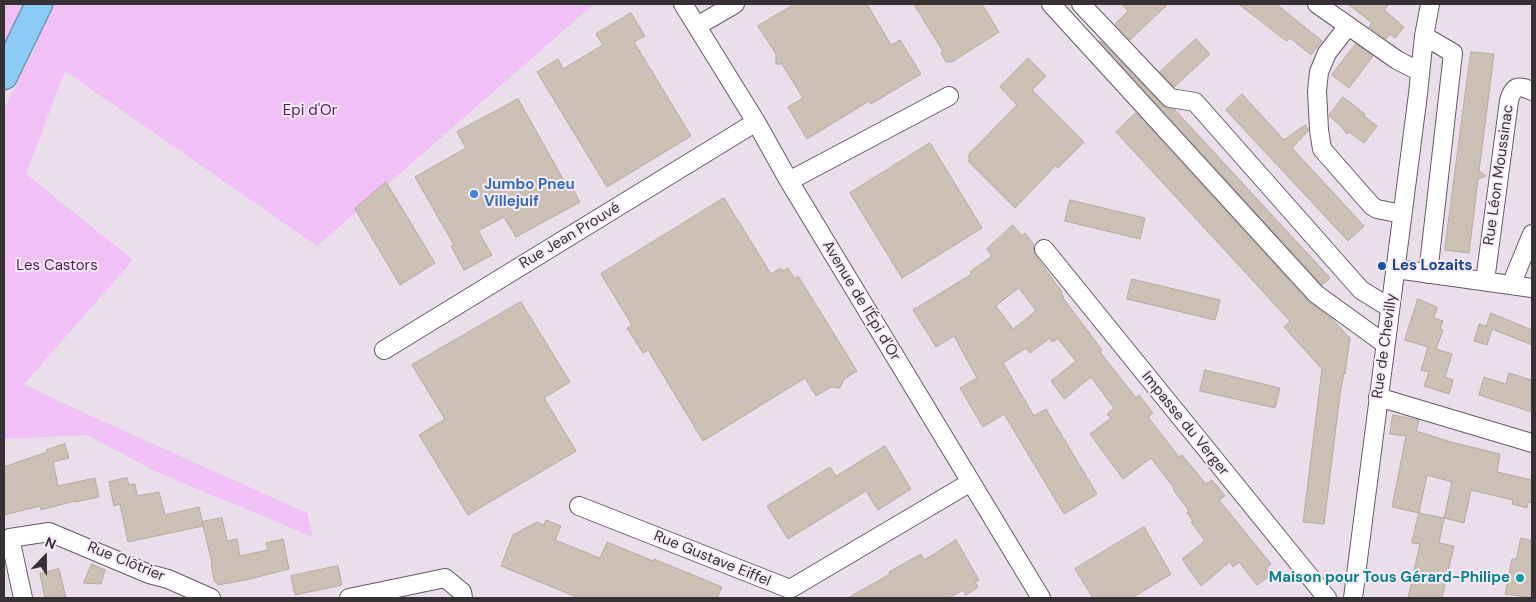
<!DOCTYPE html>
<meta charset="utf-8">
<style>
body{margin:0}
#map{position:relative;width:1536px;height:602px;overflow:hidden;background:#e9deea;font-family:"DM Sans",sans-serif}
canvas{display:block}
.frame{position:absolute;inset:0;border:5px solid #353135;pointer-events:none}
.north{position:absolute;left:20px;top:532px;width:50px;height:50px;-webkit-text-stroke:4px #f7ebf8;paint-order:stroke;rotate:22deg;font-size:14px;font-weight:700;line-height:20px;text-align:center;color:#353135}
.north::after{content:'';display:block;margin:auto;width:18px;height:22px;background:#353135;clip-path:polygon(50% 0,100% 100%,50% 72%,0 100%)}
</style>
<div id="map">
<canvas width="1536" height="602"></canvas>
<div class="frame"></div>
<div class="north">N</div>
</div>
<script>
const context = document.querySelector('canvas').getContext('2d');
context.lineJoin = 'round';
function fillPath(path, color) {
  context.fillStyle = color;
  context.fill(path, 'evenodd');
}
function trace(path, color, width, dash) {
  context.strokeStyle = color;
  context.lineWidth = width;
  context.lineCap = dash ? 'butt' : 'round';
  context.setLineDash(dash || []);
  context.stroke(path);
}
function drawText(font, color, halo, rows, align = 'center') {
  context.font = font + ' "DM Sans",sans-serif';
  context.lineWidth = 4;
  context.setLineDash([]);
  context.textBaseline = 'middle';
  context.strokeStyle = halo;
  context.fillStyle = color;
  for (const [text, x, y, turn = 0] of rows) {
    context.save();
    context.translate(x, y);
    context.rotate((+turn || 0) * Math.PI / 180);
    context.textAlign = isNaN(turn) ? turn : align;
    if (halo) context.strokeText(text, 0, 0);
    context.fillText(text, 0, 0);
    context.restore();
  }
}
fillPath(new Path2D(`
 M4,4H25L4,47Z
 M53,4H594L317,246L65,71L26,174L133,260L24,384L82,412L307,513L313,537L159,473L87,435L4,439V109L31,56Z`), '#f1c0f6');
const building = new Path2D(`
 M795,4H867L891,45L900,40L921,74L871,104L869,101L807,139L788,107L803,98L782,64H776V54L758,26Z
 M914,4H982L999,32L952,62H946L941,53L943,52Z
 M1122,4H1168L1130,40L1115,24L1128,11Z
 M1239,4H1276L1322,41L1311,55L1290,38L1287,41Z
 M1348,4H1389L1384,10L1404,27L1395,38L1390,34L1386,39L1369,27L1372,23Z
 M631,13L645,36L634,42L691,136L607,187L537,72L558,59L563,69L603,45L596,34Z
 M1196,39L1210,54L1174,87L1160,72Z
 M1101,41L1162,105L1168,108L1175,110L1330,278L1322,285L1100,42Z
 M1356,44L1373,56L1349,88L1332,75Z
 M1471,52L1494,54L1479,171L1486,176L1478,179L1469,253L1445,250Z
 M1028,58L1046,76L1032,90L1084,142L1058,168L1056,165L1015,208L969,162V154L1017,105L1000,87Z
 M1242,94L1284,140L1305,125L1308,129V131L1292,148L1364,226L1348,241L1226,110Z
 M1343,97L1365,114L1364,116L1377,126L1364,143L1349,132L1347,134L1341,126L1329,116Z
 M518,99L567,186L570,184L580,202L516,237L504,217L478,231L492,255L464,270L451,246L454,245L415,177L466,148L457,132Z
 M1136,113L1308,301L1332,319L1350,338L1345,374L1344,373L1340,394L1324,524L1303,522L1322,369L1284,327L1290,321L1116,132Z
 M930,143L982,228L902,278L850,193Z
 M386,182L435,263L400,285L355,209Z
 M724,198L771,274L781,268L783,271L788,268L795,279L798,276L857,371L844,379L840,388L831,387L816,396L805,378L703,441L648,350L643,353L627,328L632,325L601,274Z
 M1070,200L1145,218L1140,239L1065,221Z
 M1013,225L1022,236L1025,233L1034,245V251L1035,255L1062,292L1061,293L1064,297L1063,298L1102,350L1100,352L1136,398L1139,395L1153,413L1148,417L1179,457L1182,455L1206,484L1212,480L1225,496L1219,500L1271,564L1266,568L1271,575L1257,585L1239,562L1233,567L1230,562L1201,586L1182,559L1205,541L1191,522L1193,521L1187,513L1189,511L1173,489L1174,488L1151,458L1123,479L1090,434L1111,418L1107,414L1114,408L1091,377L1064,399L1051,381L1076,361L1058,339L1052,342L1050,338L1030,353L1026,348L1003,363L1034,416L1046,409L1097,494L1064,514L1004,414L983,427L960,388L977,378L954,336L936,347L913,310L972,274L970,272L992,256L987,249ZM1019,288L1036,311L1013,329L996,306Z
 M1132,279L1220,300L1215,320L1127,299Z
 M1418,299L1437,307L1434,318L1443,321L1440,329L1443,330L1436,349L1452,354L1445,377L1453,380L1449,394L1424,386L1429,372L1421,370L1428,347L1405,340Z
 M521,302L570,382L544,398L576,451L468,515L419,435L445,419L412,365Z
 M1491,313L1532,330V345L1492,329L1487,345L1474,341L1479,324L1486,326Z
 M1205,370L1280,388L1275,408L1200,391Z
 M1509,373L1532,380V412L1479,395L1484,377L1506,384Z
 M1393,415L1419,420L1416,431L1451,442L1500,454L1497,472L1532,480V503L1528,502L1527,508L1512,504L1513,500L1471,490L1464,523L1444,518L1452,482L1427,475L1419,513L1392,507L1406,436L1390,434Z
 M65,444L69,458L53,462L58,486L95,478L99,497L75,502L74,501L41,510L40,506L4,515V467L47,452V450Z
 M885,446L911,489L878,510L866,491L788,539L767,506L830,467L836,476Z
 M127,478L129,485L135,484L137,496L159,492L165,515L199,507L203,526L128,542L120,504L114,506L109,482Z
 M1419,513L1444,518L1439,543L1454,546L1442,598H1408L1420,544L1412,543Z
 M222,518L227,541L237,539L240,556L268,550L266,543L283,539L289,569L246,580L218,585L214,581L211,563H212L202,522Z
 M546,520L561,526L555,540L600,558L607,542L653,561L654,559L722,587L717,598H579L501,566L513,535L537,522L544,525Z
 M1144,527L1171,574L1132,598H1093L1075,569Z
 M1521,538L1532,541V598L1505,594L1512,559H1516Z
 M956,540L979,580L975,582L978,587L966,595L963,590L949,598H848L890,574L889,572L921,554L924,560Z
 M92,564L105,570L101,584L84,583Z
 M338,566L342,585L295,595L291,576Z
 M59,569L66,598H45L40,574Z`);
fillPath(building, '#ccc0b4');
trace(building, '#b6a99e', 1);
const minor = new Path2D(`
 M683,4L756,122L789,181L1041,598
 M1051,4L1316,294L1385,344
 M1081,4L1170,98L1195,102L1361,290L1390,308
 M1317,4L1397,60L1420,72
 M697,26L735,4
 M1348,26L1327,53L1319,72L1317,91L1319,130L1322,149L1372,206L1377,209L1402,214
 M1424,36L1453,53L1428,274
 M789,181L949,96
 M1044,249L1327,598
 M1396,269L1532,288
 M1485,281L1509,101C1513,85 1519,85 1532,91
 M1511,285L1532,234
 M384,350L756,122
 M1378,397L1532,443
 M579,506L790,589L971,482
 M10,538L23,598
 M4,541L10,538L49,532L149,574L168,579L211,598
 M349,598L445,578L462,592L463,598
 M1353,598L1418,94L1424,36L1430,4`);
const highway = new Path2D(`
 M4,76L39,4`);
trace(minor, '#645a65', 20);
trace(highway, '#6d96b3', 29);
trace(minor, '#fff', 18);
trace(highway, '#8bccf7', 26);
for (const [x, y, r, color] of [
 [474,194,5,"#3f7fe0"],
 [1382,266,5,"#1a4fb4"],
 [1520,578,5,"#0f9aa8"]
]) {
  const dot = new Path2D();
  dot.arc(x, y, r, 0, 2 * Math.PI);
  context.fillStyle = color;
  context.fill(dot);
  trace(dot, '#f7ebf8', 2);
}
drawText('15px', '#56185d', '#f7ebf8', [
 ["Epi d'Or",310,111],
 ["Les Castors",57,266]
]);
drawText('15px', '#353135', '#f7ebf8', [
 ["Rue Léon Moussinac",1499,175,-82],
 ["Rue Jean Prouvé",570,236,-31],
 ["Avenue de l'Épi d'Or",861,301,59],
 ["Rue de Chevilly",1385,346,-82],
 ["Impasse du Verger",1185,424,51],
 ["Rue Gustave Eiffel",712,559,22],
 ["Rue Clôtrier",126,562,22]
]);
drawText('bold 15px', '#366cbe', '#f7ebf8', [
 ["Jumbo Pneu",484,185],
 ["Villejuif",484,202]
], 'left');
drawText('bold 15px', '#164399', '#f7ebf8', [
 ["Les Lozaits",1392,266]
], 'left');
drawText('bold 15px', '#0d838f', '#f7ebf8', [
 ["Maison pour Tous Gérard-Philipe",1510,578]
], 'right');
</script>
